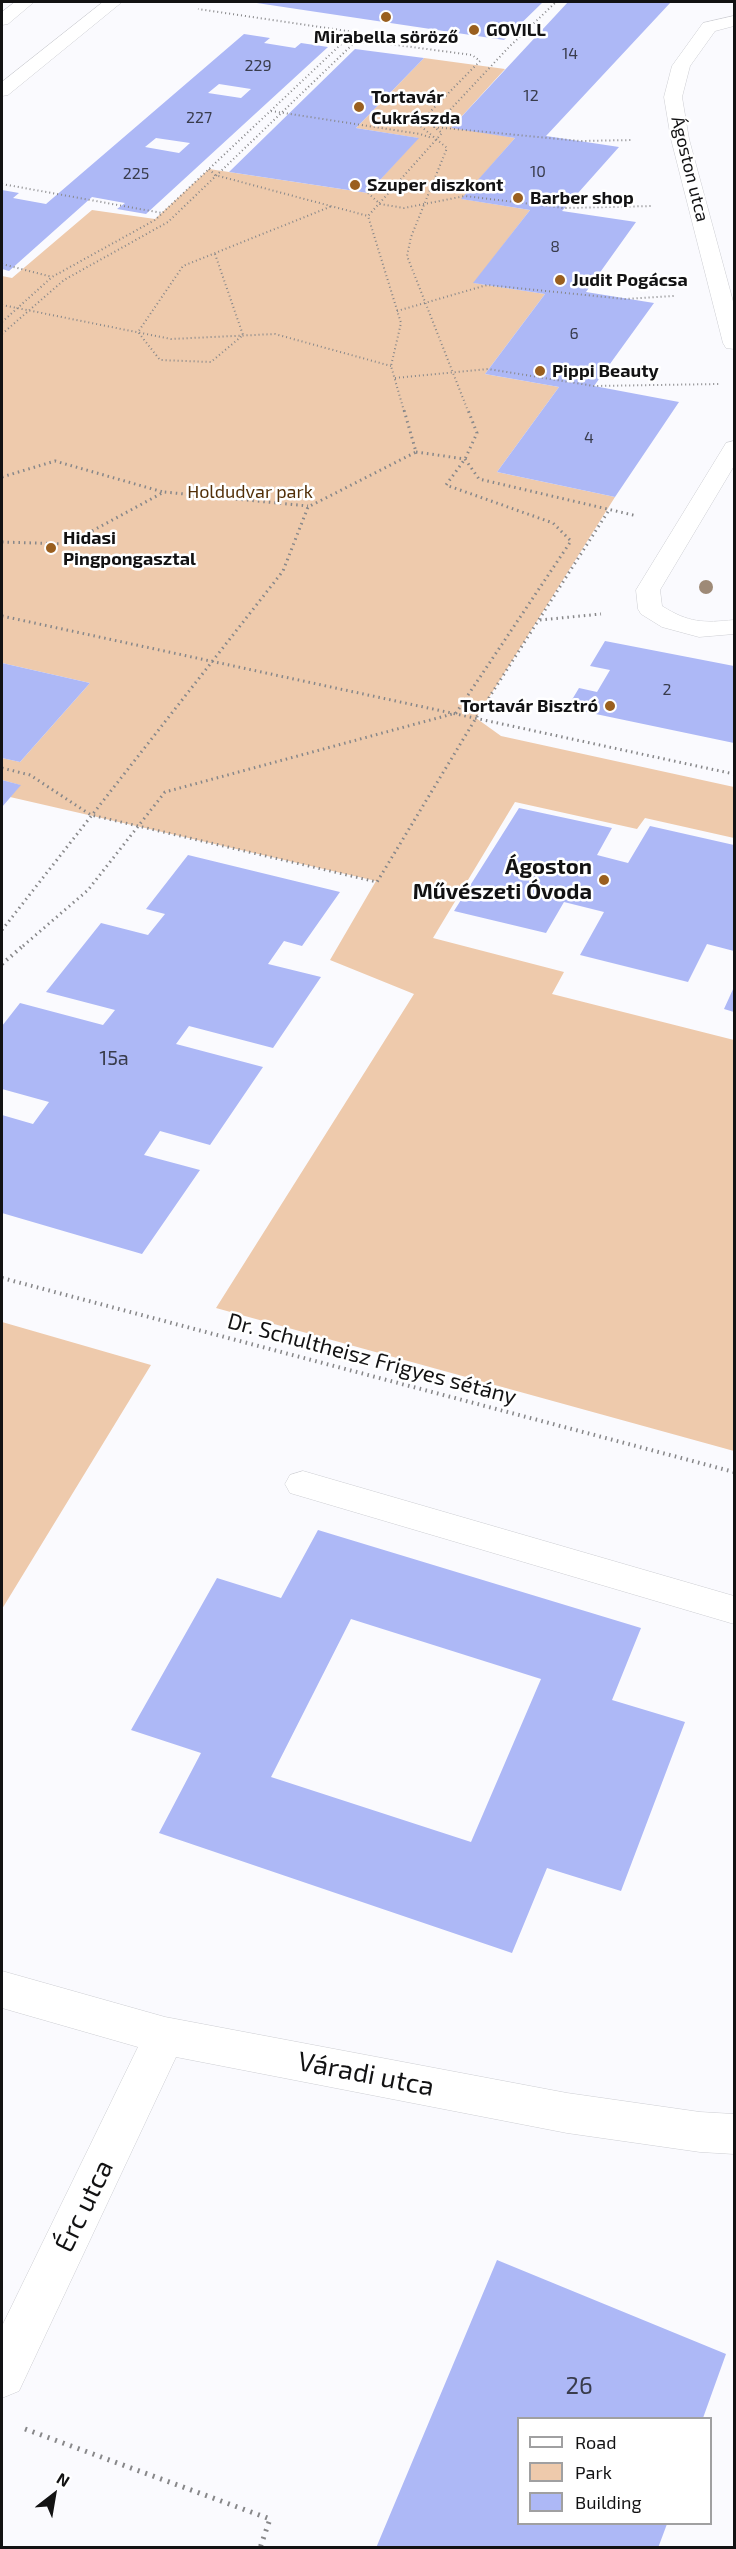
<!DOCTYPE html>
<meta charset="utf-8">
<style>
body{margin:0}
#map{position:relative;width:736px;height:2549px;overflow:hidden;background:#fafafe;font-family:"Exo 2",sans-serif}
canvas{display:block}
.frame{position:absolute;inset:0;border:3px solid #121213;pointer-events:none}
.legend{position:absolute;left:517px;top:2417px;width:195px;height:108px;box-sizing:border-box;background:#fff;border:2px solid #a0a0a1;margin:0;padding:8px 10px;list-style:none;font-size:18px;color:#121213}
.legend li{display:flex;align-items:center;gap:12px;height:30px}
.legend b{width:30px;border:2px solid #a0a0a1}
.north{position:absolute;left:24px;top:2465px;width:60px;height:60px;-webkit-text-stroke:4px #fff;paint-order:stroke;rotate:31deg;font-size:16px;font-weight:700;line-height:24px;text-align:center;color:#121213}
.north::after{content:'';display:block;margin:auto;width:21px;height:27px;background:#121213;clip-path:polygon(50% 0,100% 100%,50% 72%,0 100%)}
</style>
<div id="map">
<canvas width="736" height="2549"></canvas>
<div class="frame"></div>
<ul class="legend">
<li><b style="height:8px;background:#fff"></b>Road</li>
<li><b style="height:16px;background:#eecaac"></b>Park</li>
<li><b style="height:16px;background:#adb8f6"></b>Building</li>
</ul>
<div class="north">N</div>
</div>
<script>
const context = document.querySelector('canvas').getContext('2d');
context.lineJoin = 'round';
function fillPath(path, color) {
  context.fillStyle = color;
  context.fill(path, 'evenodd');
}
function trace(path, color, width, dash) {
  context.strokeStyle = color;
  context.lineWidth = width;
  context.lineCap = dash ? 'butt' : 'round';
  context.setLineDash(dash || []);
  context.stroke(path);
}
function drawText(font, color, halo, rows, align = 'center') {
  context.font = font + ' "Exo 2",sans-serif';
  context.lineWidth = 5;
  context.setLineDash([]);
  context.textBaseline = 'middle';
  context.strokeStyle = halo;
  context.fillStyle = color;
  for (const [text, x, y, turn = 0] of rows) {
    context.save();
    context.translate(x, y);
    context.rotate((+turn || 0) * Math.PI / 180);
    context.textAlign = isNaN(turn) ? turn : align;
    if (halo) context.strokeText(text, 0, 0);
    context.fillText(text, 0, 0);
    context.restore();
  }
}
fillPath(new Path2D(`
 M424,58L505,69L452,127L515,138L462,199L530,210L474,283L545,294L485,374L559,387L497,472L615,497L476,718L501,736L734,787V838L645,818L637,829L515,802L433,938L564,972L552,994L734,1040V1451L216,1308L414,994L330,960L376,881L10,797L20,785L2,780V758L20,762L90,683L2,663V276L12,278L92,210L155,219L209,169L368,193L418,138L356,128Z
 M2,1322L151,1365L2,1609Z`), '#eecaac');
fillPath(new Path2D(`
 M250,2H543L504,40Z
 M568,2H671L546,136L619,147L562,211L636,222L586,292L654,303L594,386L679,402L615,497L497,472L559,387L485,374L545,294L473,283L530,210L461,199L515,138L451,128Z
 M244,34L270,38L264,43L295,48L301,43L328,47L146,214L117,209L125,203L92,197L9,271L2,269V190L19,193L13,198L46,204ZM219,84L251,89L241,98L208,93ZM156,138L190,143L179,153L145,147Z
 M355,49L424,58L356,128L419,138L368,193L229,172Z
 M605,641L734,666V743L567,708L579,688L597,692L610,670L590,666Z
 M2,663L90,683L20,762L2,758Z
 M2,780L21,785L2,807Z
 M519,808L612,828L597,855L628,863L650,826L734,845V951L707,944L688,982L580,955L604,912L564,902L546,933L454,911Z
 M188,855L340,892L302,946L284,941L268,964L321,977L273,1048L189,1026L176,1044L263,1067L210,1145L160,1131L144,1155L200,1170L142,1254L2,1213V1115L33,1124L49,1102L2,1089V1026L20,1003L103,1025L115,1010L46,992L101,923L148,935L165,914L146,909Z
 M734,987V1012L724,1009Z
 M318,1530L641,1628L612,1700L685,1722L621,1891L547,1868L512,1953L159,1833L201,1753L131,1730L217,1578L281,1598ZM351,1619L541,1679L471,1842L271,1777Z
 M497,2260L726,2354L703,2418H518V2524H667L658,2548H376Z`), '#adb8f6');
const lane = new Path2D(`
 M103,2H122L8,95L2,96V82Z
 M303,1471L734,1596V1624L290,1493L285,1484L290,1475Z`);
const street = new Path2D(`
 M734,16V26L715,31L690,66L682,97L689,139L734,305V349L726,348L723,343L671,139L664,97L672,66L703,23Z
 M734,441V466L660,590L662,606C689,623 703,623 734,620V634L699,637L662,627L641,614L638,609L636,590L723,448L726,443Z
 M2,1971L165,2017L567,2093L700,2112L734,2114V2154L700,2152L567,2133L176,2057L19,2391L2,2398V2326L138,2047L2,2008Z`);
const secondary = new Path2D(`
 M15,2H34L8,24L2,25V12Z`);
trace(lane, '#cdced3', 1);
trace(street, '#cdced3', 1);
trace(secondary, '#cdced3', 1);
trace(new Path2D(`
 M271,111L420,134L432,138
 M434,127L580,141L633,140
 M209,169L215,175L368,216
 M2,184L162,213
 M368,193L380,204L404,208L465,196L564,208L652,206
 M215,254L243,335L211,362L160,360L138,332L183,266L332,206
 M2,264L52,277
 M2,305L171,339L275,334L391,366
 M397,311L487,285L625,299L674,296
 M2,322L52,277L155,220L354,32L198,9
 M2,334L64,280L168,222L353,44L374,42L472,55L480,61L418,124L447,148L411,237L407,256L468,411
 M395,378L488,369L594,386L720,384
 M404,411L391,366L401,323L368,216L442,133L434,127L509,47L556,2`), '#878789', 2, [1, 3]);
trace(new Path2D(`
 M416,452L465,459L479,479L637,516
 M2,477L55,461L163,492
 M2,542L68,544L164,492L308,506
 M2,616L734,774
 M540,620L601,614
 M2,768L30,775L91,815L377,882L476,718L609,510
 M2,930L283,571L308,507L416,452L404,410
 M23,946L88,890L165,792L456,713L571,541L553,523L446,485L465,459L477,433L468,410`), '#878789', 3, [1.5, 4]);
trace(new Path2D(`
 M2,964L24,945
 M2,1278L734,1472`), '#878789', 4, [1.5, 4.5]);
trace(new Path2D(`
 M25,2429L270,2519L260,2548`), '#878789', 5, [2, 6]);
fillPath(lane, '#fff');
fillPath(street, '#fff');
fillPath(secondary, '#fff');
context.fillStyle = '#9e8a77';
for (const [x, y] of [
 [706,587]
]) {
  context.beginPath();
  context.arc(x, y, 7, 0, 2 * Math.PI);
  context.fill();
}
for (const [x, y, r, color] of [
 [386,17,6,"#9a5f1f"],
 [474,30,6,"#9a5f1f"],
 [359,107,6,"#9a5f1f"],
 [355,185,6,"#9a5f1f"],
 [518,198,6,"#9a5f1f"],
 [560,280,6,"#9a5f1f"],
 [540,371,6,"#9a5f1f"],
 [51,548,6,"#9a5f1f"],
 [610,706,6,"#9a5f1f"],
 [604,880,6,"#9a5f1f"]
]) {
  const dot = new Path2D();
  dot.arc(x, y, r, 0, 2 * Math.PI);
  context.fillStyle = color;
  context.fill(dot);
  trace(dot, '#fff', 2);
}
drawText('16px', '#393c4c', null, [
 ["14",570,54],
 ["229",258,66],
 ["12",531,96],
 ["227",199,118],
 ["10",538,172],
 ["225",136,174],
 ["8",555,247],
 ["6",574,334],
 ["4",589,438],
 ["2",667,690]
]);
drawText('bold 18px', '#121213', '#fff', [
 ["GOVILL",486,30],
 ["Mirabella söröző",386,37,"center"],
 ["Tortavár",371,97],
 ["Cukrászda",371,118],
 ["Szuper diszkont",367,185],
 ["Barber shop",530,198],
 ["Judit Pogácsa",572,280],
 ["Pippi Beauty",552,371],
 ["Hidasi",63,538],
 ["Pingpongasztal",63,559],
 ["Tortavár Bisztró",598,706,"right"]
], 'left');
drawText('18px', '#121213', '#fff', [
 ["Ágoston utca",690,169,76]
]);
drawText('18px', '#522f08', '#fff', [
 ["Holdudvar park",250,492]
]);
drawText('20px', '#393c4c', null, [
 ["15a",114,1058]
]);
drawText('bold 22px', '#121213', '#fff', [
 ["Ágoston",592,867],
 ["Művészeti Óvoda",592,892]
], 'right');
drawText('22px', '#121213', '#fff', [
 ["Dr. Schultheisz Frigyes sétány",372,1359,15]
]);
drawText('24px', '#393c4c', null, [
 ["26",579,2386]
]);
drawText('27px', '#121213', '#fff', [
 ["Váradi utca",366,2074,11],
 ["Érc utca",84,2206,-64]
]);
</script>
